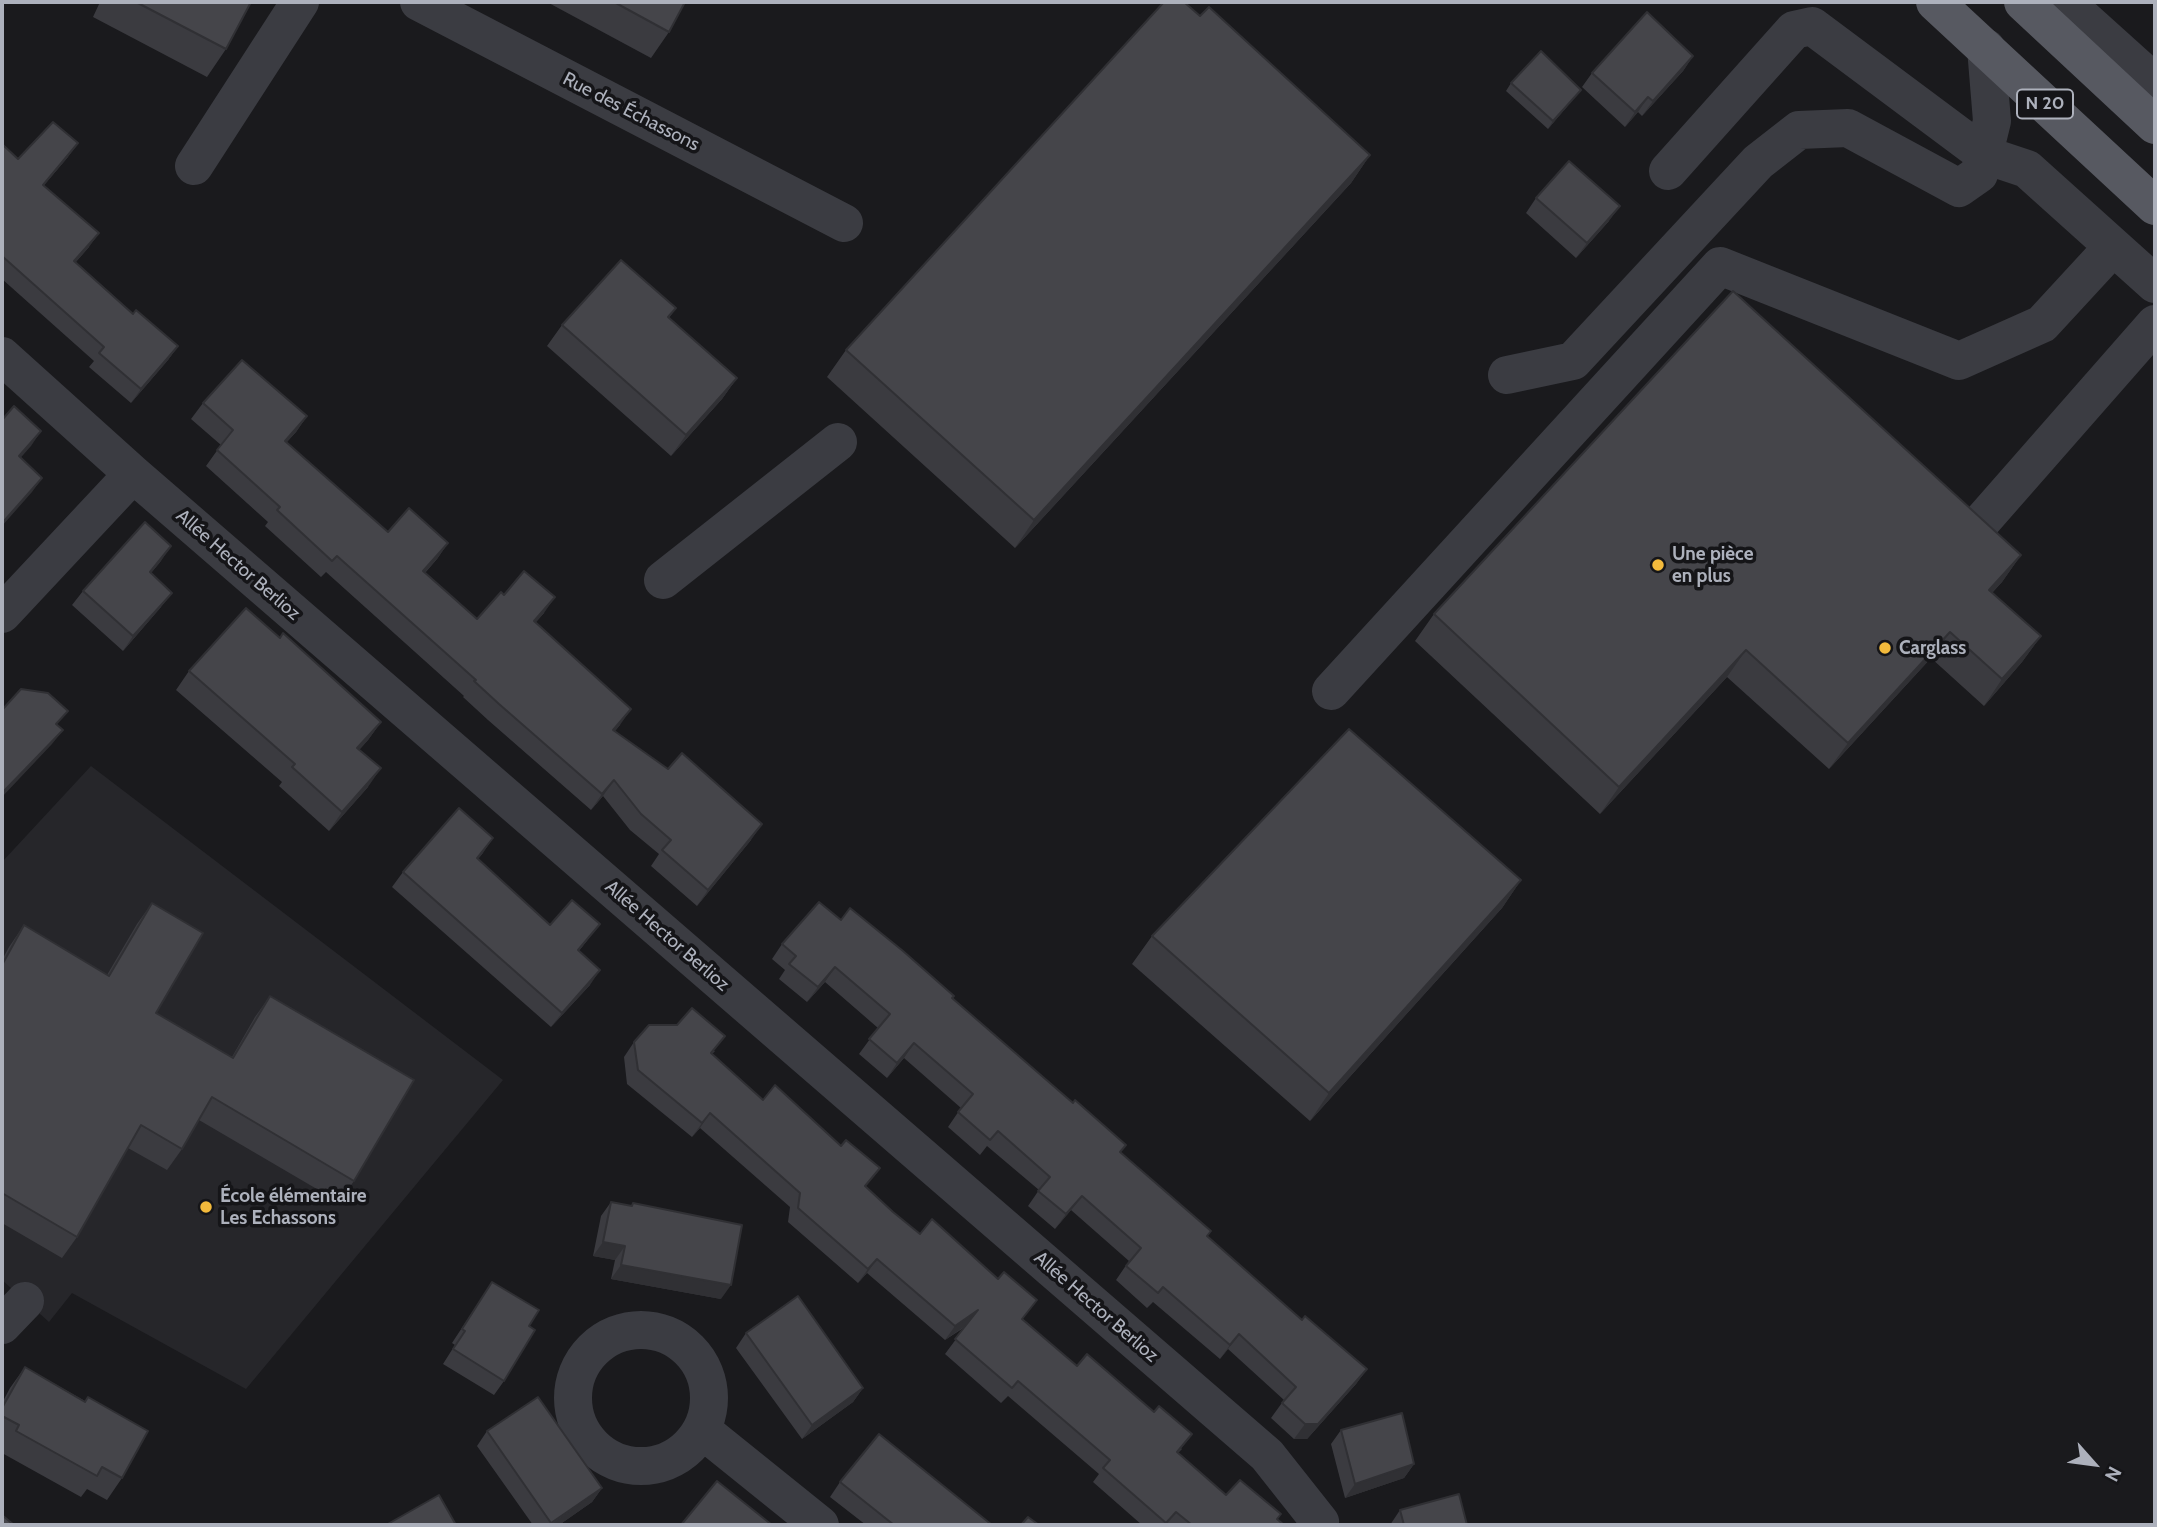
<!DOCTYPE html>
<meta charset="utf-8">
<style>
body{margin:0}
#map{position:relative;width:2157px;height:1527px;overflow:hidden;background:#1a1a1d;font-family:Cabin,sans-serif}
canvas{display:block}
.frame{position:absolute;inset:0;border:4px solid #adb1bc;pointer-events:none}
.north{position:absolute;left:2059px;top:1429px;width:70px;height:70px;-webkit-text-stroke:5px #151518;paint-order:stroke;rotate:118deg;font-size:19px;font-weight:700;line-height:28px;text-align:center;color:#adb1bc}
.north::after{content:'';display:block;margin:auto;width:24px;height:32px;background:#adb1bc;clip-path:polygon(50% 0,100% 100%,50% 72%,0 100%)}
</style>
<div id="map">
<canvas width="2157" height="1527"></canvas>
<div class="frame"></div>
<div class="north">N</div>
</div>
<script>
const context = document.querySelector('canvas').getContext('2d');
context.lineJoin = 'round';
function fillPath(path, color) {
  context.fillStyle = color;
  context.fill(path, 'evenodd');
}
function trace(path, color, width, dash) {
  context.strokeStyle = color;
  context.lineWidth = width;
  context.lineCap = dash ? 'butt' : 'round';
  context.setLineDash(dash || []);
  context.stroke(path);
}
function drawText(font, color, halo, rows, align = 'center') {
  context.font = font + ' Cabin,sans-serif';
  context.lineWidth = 7;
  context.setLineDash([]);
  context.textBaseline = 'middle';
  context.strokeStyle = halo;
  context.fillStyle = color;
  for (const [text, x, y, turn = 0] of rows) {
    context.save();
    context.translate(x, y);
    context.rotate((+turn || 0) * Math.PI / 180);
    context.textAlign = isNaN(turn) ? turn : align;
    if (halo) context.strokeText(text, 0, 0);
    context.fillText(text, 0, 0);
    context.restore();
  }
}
fillPath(new Path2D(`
 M91,766L503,1080L246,1389L72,1293L49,1322L2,1280V862Z`), '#26262a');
trace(new Path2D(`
 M419,2L844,223
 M2065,2L2155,83
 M194,166L300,2
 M1668,171L1794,30L1812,26L1985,155L2027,169L2155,284
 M2,356L133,474L1267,1455L1320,1522L1319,1525
 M1507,375L1573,361L1758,162L1799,130L1848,128L1959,188L1979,174L1992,121L1986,48
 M1976,528L2155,324
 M663,580L838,442
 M2,614L133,474
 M1331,691L1720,266L1959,361L2042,324L2113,247
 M2,1325L25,1301
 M573 1398a68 68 0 1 1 136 0a68 68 0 1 1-136 0Z
 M702,1430L820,1525`), '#3b3c42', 38);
trace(new Path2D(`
 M1935,2L2155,206
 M2023,2L2155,125`), '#575961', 38);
fillPath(new Path2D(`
 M100,2H251L226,49L207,77L93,17Z
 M547,2H685L669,32L651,58Z
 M1200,16L1370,155L1351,183L1015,548L827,377L846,350Z
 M1693,56L1683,71L1642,116L1638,112L1625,127L1582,87L1592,73Z
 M1511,83L1575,97L1548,129L1506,91Z
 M2,144L18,159L68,157L44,185L89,247L75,263L133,314L178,346L168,360L131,403L89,367L94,361L2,279Z
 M1536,198L1609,221L1576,258L1526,213Z
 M676,308L669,318L737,378L722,399L671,456L547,346L562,325Z
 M203,403L307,416L296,432L286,443L388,532L448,543L437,559L425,573L477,619L504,595L544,613L535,623L620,725L615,731L751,840L697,906L651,866L659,854L630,830L603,796L591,810L488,720L463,697L464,696L326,572L321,577L265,526L268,522L206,466L221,445L191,419Z
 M2021,555L2002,582L1992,593L2041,636L2022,662L1984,706L1931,658L1829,769L1727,677L1600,814L1415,641L1434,614Z
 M161,561L151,573L161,607L123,651L72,605L83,591Z
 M280,638L381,722L368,740L359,750L368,787L329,831L279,786L282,782L176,690L189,671Z
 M483,853L478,859L550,925L589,938L579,951L590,985L551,1027L392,887L403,872Z
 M1521,880L1502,908L1310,1121L1132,964L1152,936Z
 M152,903L156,1013L232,1057L255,1017L270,996L354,1181L339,1202L199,1120L182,1149L167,1170L128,1148L77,1237L62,1258L2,1223V960L9,947L24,925L107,975L137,924Z
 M841,920L953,998L1120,1153L1207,1236L1302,1320L1367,1369L1356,1384L1307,1439H1294L1271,1418L1284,1400L1228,1349L1220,1359L1153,1302L1147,1308L1116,1280L1129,1261L1071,1210L1055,1229L1028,1206L1039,1190L987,1146L980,1155L948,1127L961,1108L904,1058L887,1078L859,1054L878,1028L825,982L807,1002L779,979L785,970L772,959L782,944Z
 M634,1042L715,1051L712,1054L763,1100L866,1187L893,1212L1023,1319L1077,1366L1182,1449L1178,1453L1226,1495L1277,1519L1284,1525H1142L1093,1482L1099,1474L1008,1396L1001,1403L945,1354L965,1327L945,1340L867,1273L858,1283L788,1222L790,1207L700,1128L692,1137L627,1084L624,1057Z
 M611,1202L631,1206L633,1203L721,1299L611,1279L615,1260L593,1256L601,1216Z
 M492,1282L529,1326L504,1381L494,1395L443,1364L455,1345L452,1343Z
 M746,1333L863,1388L853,1402L802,1439L736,1348Z
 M25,1367L85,1401L88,1397L122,1478L107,1500L87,1489L81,1497L2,1453L4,1447L2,1446V1403L10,1388Z
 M1341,1430L1414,1464L1404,1478L1345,1498L1331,1444Z
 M487,1431L602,1488L592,1502L559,1525H533L477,1446Z
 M840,1482L992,1525H866L830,1497Z
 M1400,1510L1467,1525H1390Z`), '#3b3b40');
fillPath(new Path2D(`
 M1693,56L1683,71L1642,116L1653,101Z
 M1581,90L1575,97L1548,129L1553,121Z
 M1648,97L1638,112L1625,127L1635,112Z
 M78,143L68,157L33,198L43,185Z
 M1370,155L1351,183L1015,548L1034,520Z
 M1620,206L1609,221L1576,258L1587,243Z
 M99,233L89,247L64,275L74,261Z
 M178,346L168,360L131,403L141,389Z
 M737,378L722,399L671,456L686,435Z
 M307,416L296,432L273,457L285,441Z
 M41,431L31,446L9,471L19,456Z
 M42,478L32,492L2,526L4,521Z
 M448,543L437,559L412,587L423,571Z
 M171,546L161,561L140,586L150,572Z
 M2021,555L2002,582L1970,616L1989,590Z
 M172,593L161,607L123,651L133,636Z
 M555,597L544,613L523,637L534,621Z
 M1950,632L1931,658L1829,769L1848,743Z
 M2041,636L2022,662L1984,706L2002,679Z
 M1746,650L1727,677L1600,814L1619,787Z
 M631,709L620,725L602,746L613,730Z
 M381,722L368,740L344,767L357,748Z
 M63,730L52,744L2,797V793Z
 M381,768L368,787L329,831L342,812Z
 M614,780L603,796L591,810L602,794Z
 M762,824L751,840L697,906L708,890Z
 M493,838L483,853L466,873L477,858Z
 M1521,880L1502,908L1310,1121L1329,1093Z
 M600,924L589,938L568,964L578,950Z
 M835,967L825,982L807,1002L818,987Z
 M600,970L590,985L551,1027L562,1013Z
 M914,1043L904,1058L887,1078L897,1063Z
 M710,1113L700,1128L692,1137L702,1123Z
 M1082,1196L1071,1210L1055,1229L1066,1214Z
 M603,1242L625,1246L615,1260L593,1256Z
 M877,1259L867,1273L858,1283L868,1269Z
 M621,1265L731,1285L721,1299L611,1279Z
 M978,1310L968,1324L945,1340L955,1326Z
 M1239,1334L1228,1349L1220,1359L1230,1345Z
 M1367,1369L1356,1384L1307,1439H1294L1305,1424Z
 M863,1388L853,1402L802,1439L812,1425Z
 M1414,1464L1404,1478L1345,1498L1355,1484Z
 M602,1488L592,1502L559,1525H550Z`), '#303034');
const building = new Path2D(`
 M136,2H251L226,49Z
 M614,2H685L669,32Z
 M1164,2H1184L1200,16L1209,7L1370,155L1034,520L846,350Z
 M1647,12L1693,56L1653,101L1648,97L1635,112L1592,73Z
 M1541,51L1581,90L1553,121L1511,83Z
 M53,122L78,143L43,185L99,233L74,261L133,314L136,310L178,346L141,389L99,353L104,347L2,256V144L18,159Z
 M1569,161L1620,206L1587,243L1536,198Z
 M621,260L676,308L668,317L737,378L686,435L562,325Z
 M1733,291L2021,555L1989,590L2041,636L2002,679L1950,632L1848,743L1746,650L1619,787L1434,614Z
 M242,360L307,416L285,441L388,532L409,508L448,543L423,571L449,594L477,619L501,592L504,595L524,571L555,597L534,621L631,709L613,730L668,769L682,753L762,824L708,890L662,850L671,840L641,814L614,780L602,794L499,704L474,681L476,680L337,556L332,561L277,510L280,507L217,450L233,430L203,403Z
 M14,406L41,431L19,456L42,478L4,521L2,519V420Z
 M145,522L171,546L150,572L172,593L133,636L83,591Z
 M246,608L280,638L283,633L381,722L357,748L381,768L342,812L292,767L295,764L189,671Z
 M21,689L48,693L68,711L56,724L63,730L2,793V710Z
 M1349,729L1521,880L1329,1093L1152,936Z
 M459,808L493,838L477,858L550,925L572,900L600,924L578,950L600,970L562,1013L403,872Z
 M819,902L841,920L850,908L903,951L954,996L952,998L1073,1103L1075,1100L1126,1145L1120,1152L1211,1231L1207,1236L1302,1320L1305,1316L1367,1369L1318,1424H1305L1282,1403L1296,1387L1239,1334L1230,1345L1163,1287L1158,1293L1126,1266L1141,1248L1082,1196L1066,1214L1038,1191L1050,1177L998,1131L990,1140L958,1112L973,1094L914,1043L897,1063L869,1039L890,1014L835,967L818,987L789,964L796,956L782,944Z
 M152,903L203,933L156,1013L233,1058L270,996L414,1080L354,1181L212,1097L182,1149L141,1125L77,1237L2,1193V1137L3,1134H2V965L24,925L109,976Z
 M692,1008L725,1036L711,1053L763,1100L775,1085L841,1146L846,1140L880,1168L865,1186L893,1212L920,1234L932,1219L998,1279L1004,1272L1037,1300L1022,1319L1077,1366L1087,1354L1154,1412L1159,1406L1192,1434L1177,1452L1226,1495L1240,1480L1281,1514L1277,1519L1284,1525H1192L1176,1512L1166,1523L1103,1468L1110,1460L1018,1381L1012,1388L955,1339L978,1310L955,1326L877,1259L868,1269L798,1208L800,1193L710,1113L702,1123L638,1070L634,1042L649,1025H677Z
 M611,1202L632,1206L633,1203L742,1225L731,1285L621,1265L625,1246L603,1242Z
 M492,1282L539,1310L529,1326L535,1330L504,1381L453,1349L465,1331L462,1329Z
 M798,1296L863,1388L812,1425L746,1333Z
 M25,1367L85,1402L88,1397L148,1431L122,1478L102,1467L97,1476L16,1431L19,1425L2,1416V1408Z
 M538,1397L602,1488L551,1523L487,1431Z
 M1402,1413L1414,1464L1355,1484L1341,1430Z
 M879,1434L992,1525H894L840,1482Z
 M717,1481L772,1525H681Z
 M1459,1494L1467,1525H1404L1400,1510Z
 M439,1495L456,1525H386Z
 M2,1515L14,1525H2Z
 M1028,1517L1039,1525H1021Z`);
fillPath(building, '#45454a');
trace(building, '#303034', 2);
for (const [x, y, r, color] of [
 [1658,565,7,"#f3ba3c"],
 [1885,648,7,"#f3ba3c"],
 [206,1207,7,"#f3ba3c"]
]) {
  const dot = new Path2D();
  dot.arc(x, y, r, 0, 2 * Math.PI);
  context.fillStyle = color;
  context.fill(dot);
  trace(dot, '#151518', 2.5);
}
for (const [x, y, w] of [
 [2045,104,56]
]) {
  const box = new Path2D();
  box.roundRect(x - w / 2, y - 14.5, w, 29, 5);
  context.fillStyle = '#151518';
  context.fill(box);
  trace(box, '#adb1bc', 2);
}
drawText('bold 18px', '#adb1bc', null, [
 ["N 20",2045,104]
]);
drawText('19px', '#adb1bc', '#151518', [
 ["Rue des Échassons",631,112,27],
 ["Allée Hector Berlioz",238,565,41],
 ["Allée Hector Berlioz",667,936,41],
 ["Allée Hector Berlioz",1096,1307,41]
]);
drawText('bold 19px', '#adb1bc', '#151518', [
 ["Une pièce",1672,554],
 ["en plus",1672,576],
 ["Carglass",1899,648],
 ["École élémentaire",220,1196],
 ["Les Echassons",220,1218]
], 'left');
</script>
